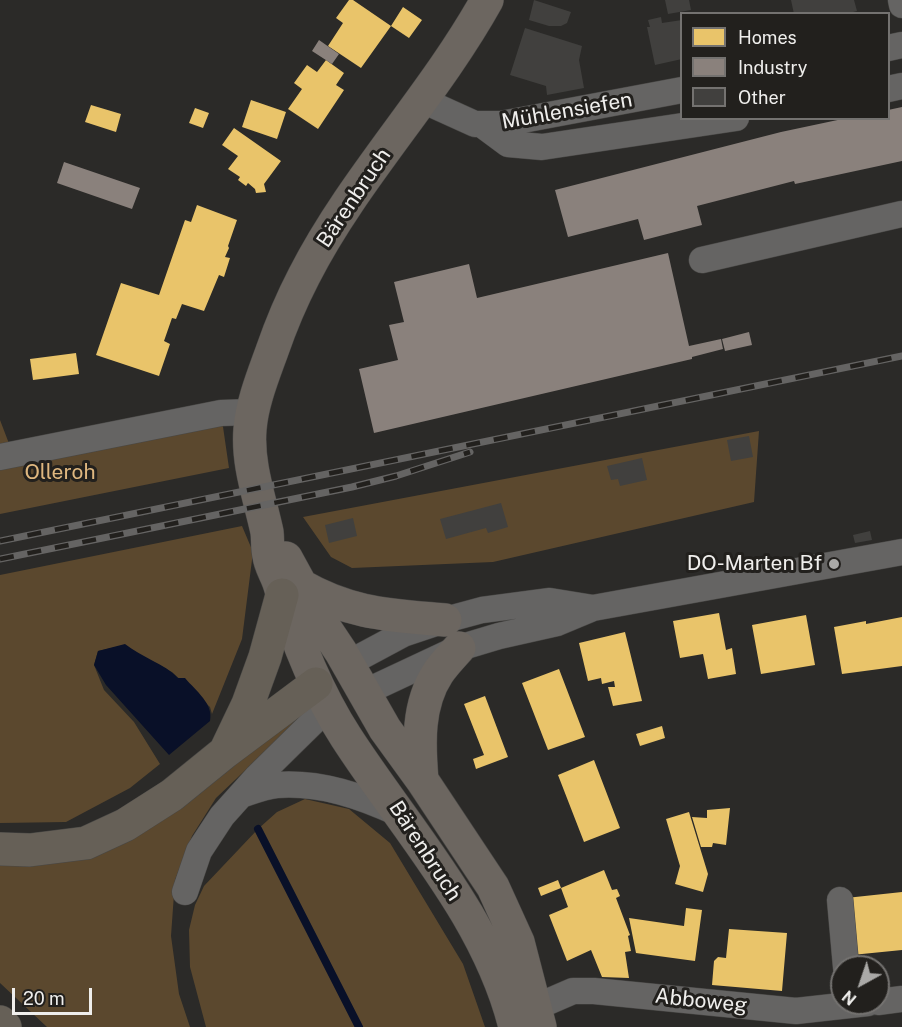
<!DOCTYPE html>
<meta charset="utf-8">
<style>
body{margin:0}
#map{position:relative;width:902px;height:1027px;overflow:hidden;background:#2b2a28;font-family:"Public Sans",sans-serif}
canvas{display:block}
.legend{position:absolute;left:680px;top:12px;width:210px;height:108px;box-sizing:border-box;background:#22201d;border:2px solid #747270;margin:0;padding:8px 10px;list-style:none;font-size:18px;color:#efeeec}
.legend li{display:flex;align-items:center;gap:12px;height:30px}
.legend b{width:30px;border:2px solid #747270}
.north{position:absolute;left:830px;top:955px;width:60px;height:60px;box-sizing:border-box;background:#22201d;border:2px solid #747270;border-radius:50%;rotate:220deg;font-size:16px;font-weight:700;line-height:24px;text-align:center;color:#efeeec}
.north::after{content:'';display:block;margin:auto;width:21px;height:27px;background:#aaa9a7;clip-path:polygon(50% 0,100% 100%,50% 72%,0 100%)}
.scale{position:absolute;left:12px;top:988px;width:80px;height:27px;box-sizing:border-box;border:3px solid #efeeec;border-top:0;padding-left:8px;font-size:18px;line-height:21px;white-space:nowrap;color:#efeeec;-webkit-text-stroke:4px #22201d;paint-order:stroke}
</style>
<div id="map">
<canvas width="902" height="1027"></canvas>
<ul class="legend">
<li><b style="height:16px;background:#e9c46a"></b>Homes</li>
<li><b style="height:16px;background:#8a817c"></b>Industry</li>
<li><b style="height:16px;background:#41403e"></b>Other</li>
</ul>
<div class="north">N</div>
<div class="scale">20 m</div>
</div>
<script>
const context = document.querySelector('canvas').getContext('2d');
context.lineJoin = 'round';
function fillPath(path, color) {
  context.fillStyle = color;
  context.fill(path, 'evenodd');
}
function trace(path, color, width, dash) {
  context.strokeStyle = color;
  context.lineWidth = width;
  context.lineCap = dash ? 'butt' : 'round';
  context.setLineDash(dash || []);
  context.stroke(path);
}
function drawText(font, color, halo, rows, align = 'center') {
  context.font = font + ' "Public Sans",sans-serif';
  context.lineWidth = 6;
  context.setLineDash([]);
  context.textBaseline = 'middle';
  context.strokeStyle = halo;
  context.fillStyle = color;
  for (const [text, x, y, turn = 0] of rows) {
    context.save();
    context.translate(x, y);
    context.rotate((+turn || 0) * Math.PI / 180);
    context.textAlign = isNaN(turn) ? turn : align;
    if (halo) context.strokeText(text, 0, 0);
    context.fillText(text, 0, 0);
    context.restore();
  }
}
fillPath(new Path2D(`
 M221,413L229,468L0,514V420L13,454Z
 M759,431L754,502L493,562L352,568L331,557L303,517Z
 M242,526L253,552L242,639L212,714L210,707L172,672L136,653L125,645L98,651L94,665L104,690L134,722L160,764L130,788L66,822L0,823V575Z
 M296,716V722L216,798L192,836L175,880L171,936L179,994L190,1027H47L0,983V861L26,864Z
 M305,799L349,809L390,843L463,964L485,1027H206L190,967L189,930L195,905L204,886L258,829L277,812Z`), '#5b482e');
fillPath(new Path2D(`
 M125,644C141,657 165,664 178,678H185C196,691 214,704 210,721L169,755L106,685L94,665L98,651Z`), '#091028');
fillPath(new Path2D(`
 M349,0H353L391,26L361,68L328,46L343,23L336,18Z
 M403,7L422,20L409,38L391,26Z
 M326,60L344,73L336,85L344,90L318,129L288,109L302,89L294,83L307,65L317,72Z
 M251,100L286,112L277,139L242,127Z
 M91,105L121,114L116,132L85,122Z
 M195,108L209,113L203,128L189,123Z
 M234,128L281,161L264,184L266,192L256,193L255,189L248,183L246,186L238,180L240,177L228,169L238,156L222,145Z
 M197,205L237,220L228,246L229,248L225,257L230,258L224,277L219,275L204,311L182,304L176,319L172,318L164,341L170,344L159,376L96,355L121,283L159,295L185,220L191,222Z
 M76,353L79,374L33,380L30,359Z
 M719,613L726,650L732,648L736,674L708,679L703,654L680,658L673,621Z
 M806,615L815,665L761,674L752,625Z
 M902,617V666L842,674L834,627L866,621V624Z
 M625,632L642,701L613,706L608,687H615L614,681L602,684L601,678L588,681L579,643Z
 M559,669L585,737L548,750L522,683Z
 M485,696L508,757L476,769L473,759L484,755L464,704Z
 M662,726L665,738L640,746L636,734Z
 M594,760L620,828L584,842L558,775Z
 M730,808L726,845L713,843L712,847H701L692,817L707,818V810Z
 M689,812L708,874L703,892L675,884L680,866L666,819Z
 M604,870L612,890L617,889L620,896L616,898L630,935L628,936L631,951L625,952L629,978L602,977L591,950L567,961L549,915L568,907L561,888Z
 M558,880L561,888L541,896L538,888Z
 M902,892V950L852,955L846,898Z
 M686,908L702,910L695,961L636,953L629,918L684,926Z
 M729,929L787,933L782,991L712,985L714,961L718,957L726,958Z`), '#e9c46a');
fillPath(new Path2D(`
 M319,40L339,54L332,64L312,51Z
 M902,107V161L795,184L794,181L697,206L702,225L644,240L638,219L568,237L555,190L781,132L847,118H888V110Z
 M64,162L140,188L132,209L57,183Z
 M668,253L689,346L721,339L723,349L692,357V359L374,433L359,369L398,360L389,325L404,322L394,282L469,264L477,298Z
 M749,332L752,345L725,351L722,339Z`), '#8a817c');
trace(new Path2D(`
 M258,829L359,1027`), '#091028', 8);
fillPath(new Path2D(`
 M534,0L571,12L567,23L561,26H549L529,20Z
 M665,0H689L691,10L668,14Z
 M791,0H854L857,11L845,14H794Z
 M661,17L662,23L682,20V59L655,65L647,27H650L648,20Z
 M525,28L582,46L579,60L584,88L547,95L546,86L510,75Z
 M749,436L753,457L731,461L727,440Z
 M642,458L647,480L620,486L618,479L611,480L607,466Z
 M501,503L508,527L488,533L486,528L446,539L440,519Z
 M353,518L357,536L329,543L325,525Z
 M870,531L872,540L855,543L853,535Z`), '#41403e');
const minor = new Path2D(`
 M901,0L902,5
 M888,48L902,45
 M888,89L902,86
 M422,100L475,124H501L682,90
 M481,124L508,144L542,147L736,118
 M702,260L902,214
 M0,457L221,413L252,412
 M347,664L403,634L445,620L482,610L550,601L593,608
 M363,693L459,648L499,636L557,623L593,608L902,552
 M241,795C253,791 265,786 277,785C321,782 361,796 400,814
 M185,892L199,851L222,816L257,777L317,718L329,710
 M840,900L846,967
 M878,1002L902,999
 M536,1007L573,991H594L796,1011L868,1003`);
const major = new Path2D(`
 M487,0C433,97 354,178 304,276C291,301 281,325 272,351C263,376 252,403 250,429C247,464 260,499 267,532C268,540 267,548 269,556C270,565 276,574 279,583C295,637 315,689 346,737C406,830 488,917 515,1027
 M286,558L321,622L341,652L385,729L422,780L493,887L518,942L540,1027
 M300,585C350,614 389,615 445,620
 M422,780C419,744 417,705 438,673C444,664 452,656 459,648`);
const highway = new Path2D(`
 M227,748L248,704L265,657L282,595
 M0,849L30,850L86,843L125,825L172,795L225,752L316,684
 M0,1022L5,1027`);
trace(minor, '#484745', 27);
trace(major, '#484745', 34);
trace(highway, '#484745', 34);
trace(minor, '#656463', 26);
trace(major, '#6c6660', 33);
trace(highway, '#666057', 33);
const rail = new Path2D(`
 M0,541L902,356
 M0,559L352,487L396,476L470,452`);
trace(rail, '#656463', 7);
trace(rail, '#22201d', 4.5, [14]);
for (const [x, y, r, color] of [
 [834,564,6,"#aaa9a7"]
]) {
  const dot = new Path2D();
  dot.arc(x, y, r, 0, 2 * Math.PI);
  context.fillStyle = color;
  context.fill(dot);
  trace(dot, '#22201d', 2);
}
drawText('21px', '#efeeec', '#22201d', [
 ["Mühlensiefen",567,111,-10],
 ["Bärenbruch",354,198,-56],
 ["Bärenbruch",425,851,57],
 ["Abboweg",701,1001,6]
]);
drawText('21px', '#dfb77f', '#22201d', [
 ["Olleroh",60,473]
]);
drawText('21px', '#efeeec', '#22201d', [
 ["DO-Marten Bf",822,564]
], 'right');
</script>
